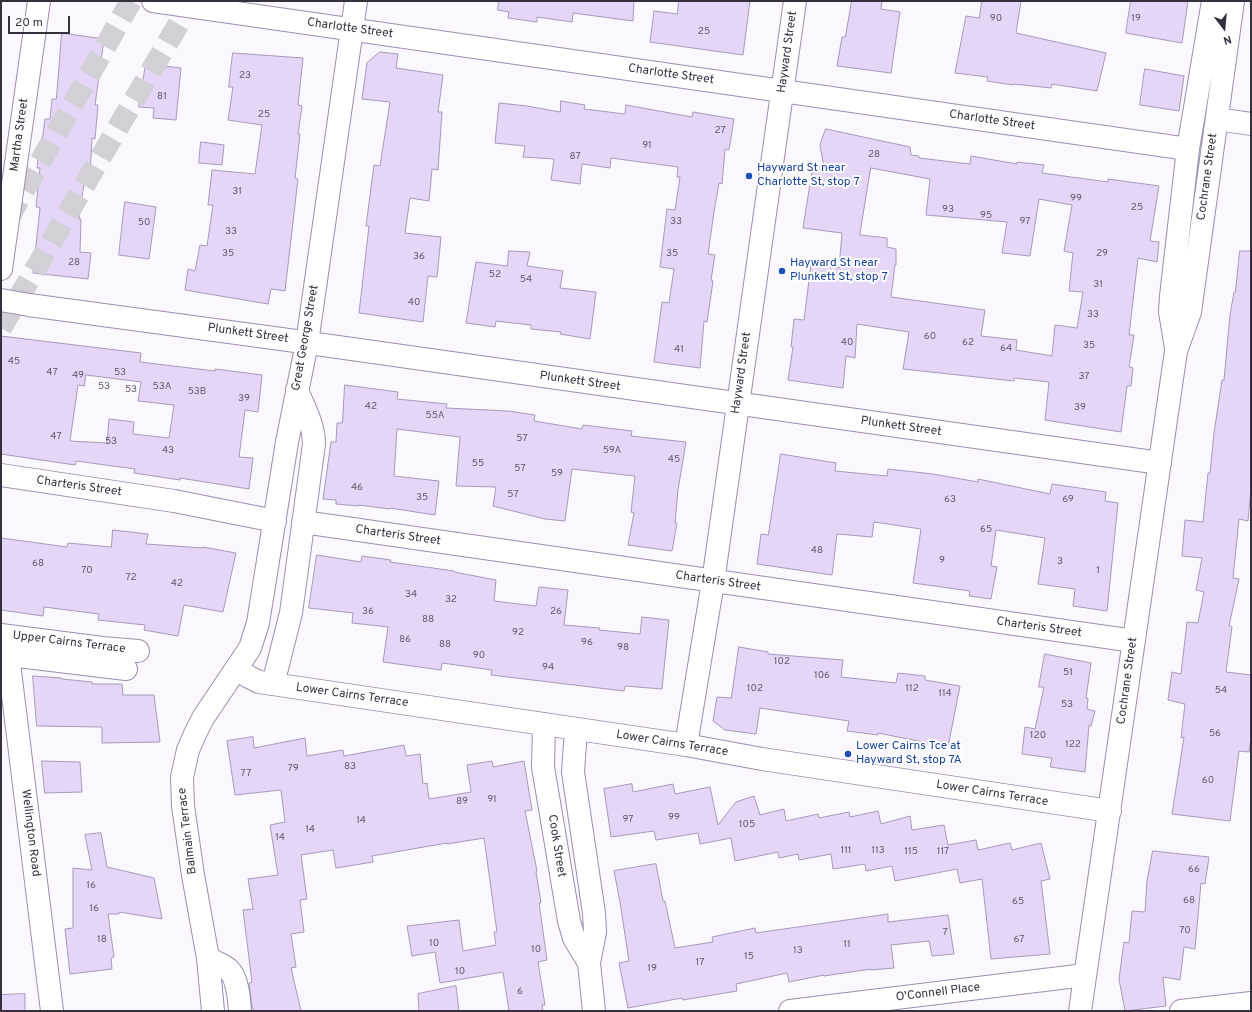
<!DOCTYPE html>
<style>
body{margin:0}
#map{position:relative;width:1252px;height:1012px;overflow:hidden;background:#faf7fe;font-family:Overpass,sans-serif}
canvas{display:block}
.frame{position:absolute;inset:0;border:2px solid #35303d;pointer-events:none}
.north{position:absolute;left:1204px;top:8px;width:40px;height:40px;-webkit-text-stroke:3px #fff;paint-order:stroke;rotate:164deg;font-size:11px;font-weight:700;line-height:16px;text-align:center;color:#35303d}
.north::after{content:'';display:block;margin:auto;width:14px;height:18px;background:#35303d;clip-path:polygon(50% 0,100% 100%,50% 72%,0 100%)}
.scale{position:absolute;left:8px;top:16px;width:62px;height:18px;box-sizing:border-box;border:2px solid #35303d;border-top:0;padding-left:5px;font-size:12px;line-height:14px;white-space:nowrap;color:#35303d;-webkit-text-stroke:3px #fff;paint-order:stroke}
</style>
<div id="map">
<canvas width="1252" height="1012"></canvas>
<div class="frame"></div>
<div class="north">N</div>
<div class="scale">20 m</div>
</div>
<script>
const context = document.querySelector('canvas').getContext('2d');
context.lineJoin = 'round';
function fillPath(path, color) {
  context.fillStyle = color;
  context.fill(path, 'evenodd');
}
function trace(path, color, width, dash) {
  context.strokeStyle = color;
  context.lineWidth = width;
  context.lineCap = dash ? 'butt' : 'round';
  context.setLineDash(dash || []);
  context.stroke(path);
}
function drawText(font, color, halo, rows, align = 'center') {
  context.font = font + ' Overpass,sans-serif';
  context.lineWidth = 4;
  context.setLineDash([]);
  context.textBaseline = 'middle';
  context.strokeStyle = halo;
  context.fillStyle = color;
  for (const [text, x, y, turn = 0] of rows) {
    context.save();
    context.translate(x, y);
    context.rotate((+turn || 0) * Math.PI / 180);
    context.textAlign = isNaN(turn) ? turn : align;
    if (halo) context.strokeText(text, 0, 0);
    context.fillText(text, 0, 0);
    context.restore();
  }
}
const building = new Path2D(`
 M499,1H634L633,21L573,13L572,22L537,17V22L508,18L509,12L498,10Z
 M679,1H750L743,55L650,42L654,11L677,14Z
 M852,1H882L881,9L900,12L891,73L837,66L842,37H845Z
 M982,1H1021L1016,33L1106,53L1097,91L1052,84L1051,88L1013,84V85L987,81L988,77L955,73L966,16L979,18Z
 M1131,1H1188L1182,43L1126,33Z
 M62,33L104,39L95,105H98L95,139L92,138L90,176H85L79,219H81L80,252L91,253L88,279L33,273L40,208L36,207L40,168H37L40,141L42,142L45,119H50L52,99H56Z
 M380,52L398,54L396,68L443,75L438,112H442L438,170L432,169L429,201L410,198L405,233L441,237L437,277L428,276L423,322L359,313L369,226H366L374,165L380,166L390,102L362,99L367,63Z
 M233,53L303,58L298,105L302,106L298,134H300L295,178L298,179L285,291L271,289L268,304L185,290L188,269L195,271L200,245L207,246L213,205H208L212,170L255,174L262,125L228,120L233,87H229Z
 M146,64L181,68L176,120L153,118L154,108L139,107Z
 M1145,69L1184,76L1179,111L1140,105Z
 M561,101L585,105L584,109L625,114L626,105L692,117L693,112L734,119L729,150L725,149L722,184L719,183L714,212L708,254L715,255L711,280L713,281L707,322L704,321L700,368L654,362L662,302L669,303L674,269L660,267L667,209L675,210L680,177H677L678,167L611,158L610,168L582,164L580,184L551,180L554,159L523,157L525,146L495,143L499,103L527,106L560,112Z
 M826,129L910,147L911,155L919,156V158L970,164L971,156L1017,164V162L1044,165L1042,173L1108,182V179L1159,186L1150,241L1159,242L1157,262L1138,258L1129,335H1134L1129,367L1133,368L1131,386H1127L1121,432L1045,420L1049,382L1014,378V381L903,369L909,332L857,324L855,358L846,356L843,388L788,380L793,347H791L794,319L804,320L811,264L839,268L842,233L803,228L813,165L824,167L820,145ZM871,168L930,179L926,215L1007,222L1002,253L1030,256L1039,199L1072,205L1064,251L1073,253L1069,291L1083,292L1077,328L1055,325L1052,356L1016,350L1017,340L981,336L985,310L891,297L895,265H896V249L887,247V238L860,235Z
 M201,142L224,145L222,165L199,163Z
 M125,202L156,207L149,259L119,255Z
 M509,251L530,252L527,266L563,271L560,288L596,292L590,339L560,334L561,332L531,329V325L496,321L495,327L466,323L476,262L507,266Z
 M1240,251H1251V488L1248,521L1239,519L1233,578L1239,579L1229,626L1232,627L1226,672L1251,675V738L1249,752L1239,751L1230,821L1172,814L1184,737L1181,738L1185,704L1168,700L1172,672L1181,674L1187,622L1198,623L1204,592L1196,590L1202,558L1182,556L1185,520L1203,522L1208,473H1210L1214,433L1222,380H1224L1230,315L1234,292H1235Z
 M1,336L141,353L140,362L215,371V369L262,375L258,412L245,410L239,457L253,458L249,489L180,478V480L134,473L135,469L76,461L75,465L1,454ZM86,375L141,382L138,401L174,405L169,438L133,434L134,422L109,419L107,443L70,441L78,385L84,386Z
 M345,385L398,392L397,399L447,404L446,408L508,411L535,415L534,421L582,429L583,425L632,431L631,436L686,442L678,490L675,523H677L672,551L628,545L634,513L631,512L635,476L572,469L565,521L545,519L493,506L496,487L456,486L460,437L397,429L394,476L439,481L435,515L390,508V509L358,505V506L336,504V500L323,499L331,442H336L337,423H342Z
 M781,454L836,463L835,471L887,476L888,469L933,474L978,482V479L1050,494L1052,484L1106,492L1105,501L1118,503L1107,611L1073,606L1075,589L1038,584L1045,538L996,530L991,566L997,567L991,599L969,596L970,591L913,583L921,529L874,522L872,537L837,534L832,575L757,564L761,534L768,535Z
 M113,530L148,534L146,544L203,548V547L236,553L223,612L184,605L178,636L144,630L145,625L98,620L99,614L44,607L43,616L1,610V538L67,547L68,543L111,547Z
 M317,555L361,562L362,556L391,560L390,562L454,571V572L496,580L494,601L536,606L539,587L568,590L564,625L600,628L599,630L640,634L642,617L669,620L662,689L625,686L624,691L491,675L492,670L442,663L441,670L383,662L388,627L352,623L353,613L309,608Z
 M739,647L768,652V654L843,660L841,677L896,683L898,673L925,676V680L960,686L948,747L878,733V735L847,731L849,721L760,708L756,734L725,730L713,721L717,697L731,698Z
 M1045,654L1091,663L1086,698H1088L1087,709L1095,711L1091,726L1089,725L1085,772L1050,767L1052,758L1022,754L1025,727L1035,729L1044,687H1039Z
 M33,676L62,678V679L92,682V684H122L123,695H154L160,742L102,743V727L37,726Z
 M253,737L254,748L305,738L307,756L343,750L344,756L404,745L406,756L420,754L423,784L427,783L429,799L471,792L467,765L492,761L493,767L524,761L532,810L525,811L537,871L536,872L541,903H539L547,960L538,962L545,1005H542L543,1011H509L503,972L440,983L435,952L412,956L407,926L459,920L463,951L496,945L494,932H497L484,838L447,844V843L372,856L373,862L336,868L333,850L301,855L307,899L300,900L304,932L291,934L296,967L291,968L301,1011H254L252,1007L249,983L252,982L243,910L253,909L248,879L278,875L270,825L285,822L281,790L235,795L227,741Z
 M42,761L80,762L82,792L45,793Z
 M632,784L633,792L673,784L675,794L710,787L718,825L736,802L754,796L760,815L784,809L786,821L818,814L819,818L849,812L850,817L878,811L881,824L910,816L912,830L944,825L948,845L976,840L978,850L1010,843L1012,850L1041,843L1050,879L1041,881L1050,954L991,959L982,879L960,883L957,869L895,881L892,866L866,871L865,864L833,869L831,854L799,860L798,854L779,858L778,852L735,861L731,838L700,844L698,833L656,840L654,831L611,837L604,789Z
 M101,833L107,867L154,878L162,919L119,912V914H108L114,957L111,958L112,969L70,974L65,929L73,928V868L92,870L85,835Z
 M1153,851L1209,857L1205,884L1201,883L1195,949L1184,947L1180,980L1163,977L1166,1006L1125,1011L1119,979L1124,942L1129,943L1132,911L1145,912L1147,881Z
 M656,864L663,901H665L675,948L713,942L712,937L755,928L756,933L888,914V922L948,915L954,954L932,956L929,941L891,945L894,968L871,970V969L824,976V975L789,982L787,973L736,984L737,991L683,1000L682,998L628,1008L619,963L629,961L620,902L614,871Z
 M456,986L459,1011H419L418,994Z
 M25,994V1011H1V995Z`);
fillPath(building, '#e5d6f7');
trace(building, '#a799b8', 1);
trace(new Path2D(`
 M8,219L131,1
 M1,328L192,1`), '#d3cfd7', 22, [22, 11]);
const minor = new Path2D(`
 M153,1L1188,149
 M1217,119L1251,124
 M1,269L39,1
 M1,300L29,305L281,339L1160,463
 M1176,348L1170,312L1171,296L1188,149L1213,1
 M1,475L174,501L275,521
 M303,522L1134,641
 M1,635L102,648L138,651
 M1,654L126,669
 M8,655L52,1011
 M237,669L249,677L259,682L686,745L762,759L1110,811
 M273,684L291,613L314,444C314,424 304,408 297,390
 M544,724L543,767L569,921L574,938L589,963
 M576,729L573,772L594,913L595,932L589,963L594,1011
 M686,745L713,582L795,1
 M208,958C214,962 222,964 228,969C238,978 239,998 240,1011
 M213,1011L208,958L193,875L183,806L182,777L188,750L195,734L203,718L250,648L258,623L287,442L307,343L356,1
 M790,1011L1085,975
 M1080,1011L1176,351L1190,312L1233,1
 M1181,1011L1251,1003`);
trace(minor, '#9c8ead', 24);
trace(minor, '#fff', 22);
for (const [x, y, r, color] of [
 [749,176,4,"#1a4fb4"],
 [782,271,4,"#1a4fb4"],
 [848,754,4,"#1a4fb4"]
]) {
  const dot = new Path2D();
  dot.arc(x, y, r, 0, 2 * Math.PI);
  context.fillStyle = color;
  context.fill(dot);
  trace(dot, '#fff', 1.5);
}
drawText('10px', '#615a6c', null, [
 ["90",996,19],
 ["19",1136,19],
 ["25",704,32],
 ["23",245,76],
 ["81",162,97],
 ["25",264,115],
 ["27",720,131],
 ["91",647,146],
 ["28",874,155],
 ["87",575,157],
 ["31",237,192],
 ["99",1076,199],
 ["25",1137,208],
 ["93",948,210],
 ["95",986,216],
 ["33",676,222],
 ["97",1025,222],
 ["50",144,223],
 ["33",231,232],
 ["35",228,254],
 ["35",672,254],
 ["29",1102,254],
 ["36",419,257],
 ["28",74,263],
 ["52",495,275],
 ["54",526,280],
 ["31",1098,285],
 ["40",414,303],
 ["33",1093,315],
 ["60",930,337],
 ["40",847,343],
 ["62",968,343],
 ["35",1089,346],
 ["64",1006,349],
 ["41",679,350],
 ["45",14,362],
 ["47",52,373],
 ["53",120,373],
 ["49",78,376],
 ["37",1084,377],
 ["53",104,387],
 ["53A",162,387],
 ["53",131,390],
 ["53B",197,392],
 ["39",244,399],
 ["42",371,407],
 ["39",1080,408],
 ["55A",435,416],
 ["47",56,437],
 ["57",522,439],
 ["53",111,442],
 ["43",168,451],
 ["59A",612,451],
 ["45",674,460],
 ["55",478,464],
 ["57",520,469],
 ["59",557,474],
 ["46",357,488],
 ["57",513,495],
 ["35",422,498],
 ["63",950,500],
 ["69",1068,500],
 ["65",986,530],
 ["48",817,551],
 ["9",942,561],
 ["3",1060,562],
 ["68",38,564],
 ["70",87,571],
 ["1",1098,571],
 ["72",131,578],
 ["42",177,584],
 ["34",411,595],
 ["32",451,600],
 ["36",368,612],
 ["26",556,612],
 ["88",428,620],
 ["92",518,633],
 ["86",405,640],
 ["96",587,643],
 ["88",445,645],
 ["98",623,648],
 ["90",479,656],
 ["102",782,662],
 ["94",548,668],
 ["51",1068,673],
 ["106",822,676],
 ["102",755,689],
 ["112",912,689],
 ["54",1221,691],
 ["114",945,694],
 ["53",1067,705],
 ["56",1215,734],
 ["120",1038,736],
 ["122",1073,745],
 ["83",350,767],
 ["79",293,769],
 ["77",246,774],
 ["60",1208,781],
 ["91",492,800],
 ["89",462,802],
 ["99",674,818],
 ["97",628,820],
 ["14",361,821],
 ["105",747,825],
 ["14",310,830],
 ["14",280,838],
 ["111",846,851],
 ["113",878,851],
 ["115",911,852],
 ["117",943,852],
 ["66",1194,870],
 ["16",91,886],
 ["68",1189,901],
 ["65",1018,902],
 ["16",94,909],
 ["70",1185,931],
 ["7",945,933],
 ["18",102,940],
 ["67",1019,940],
 ["10",434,944],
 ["11",847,945],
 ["10",536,950],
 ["13",798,951],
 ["15",749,957],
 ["17",700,963],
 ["19",652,969],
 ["10",460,972],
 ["6",520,992]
]);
drawText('12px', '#35303d', '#fff', [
 ["Charlotte Street",350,29,8],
 ["Hayward Street",788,52,-82],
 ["Charlotte Street",671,75,8],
 ["Charlotte Street",992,121,8],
 ["Martha Street",20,135,-82],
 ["Cochrane Street",1208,177,-82],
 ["Plunkett Street",248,334,8],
 ["Great George Street",306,338,-80],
 ["Hayward Street",742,373,-82],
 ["Plunkett Street",580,382,8],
 ["Plunkett Street",901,427,8],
 ["Charteris Street",79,487,8],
 ["Charteris Street",398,536,8],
 ["Charteris Street",718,582,8],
 ["Charteris Street",1039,628,8],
 ["Upper Cairns Terrace",69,643,7],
 ["Cochrane Street",1128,681,-82],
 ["Lower Cairns Terrace",352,696,8],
 ["Lower Cairns Terrace",672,744,9],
 ["Lower Cairns Terrace",992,794,9],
 ["Balmain Terrace",188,831,-97],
 ["Wellington Road",30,833,83],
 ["Cook Street",556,846,81],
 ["O'Connell Place",938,993,-7]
]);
drawText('12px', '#164399', '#fff', [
 ["Hayward St near",757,169],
 ["Charlotte St, stop 7",757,183],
 ["Hayward St near",790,264],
 ["Plunkett St, stop 7",790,278],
 ["Lower Cairns Tce at",856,747],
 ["Hayward St, stop 7A",856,761]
], 'left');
</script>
